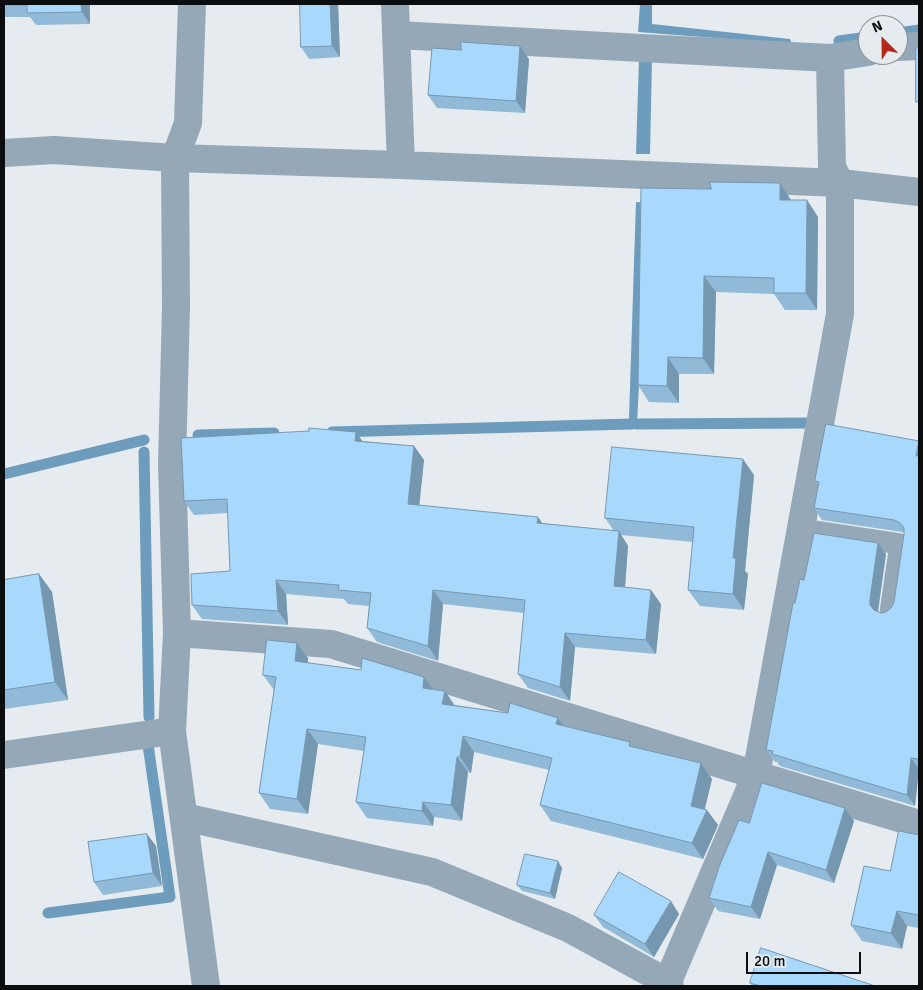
<!DOCTYPE html>
<style>
body{margin:0}
#map{position:relative;width:923px;height:990px;overflow:hidden;background:#e5ebef;font-family:Signika,sans-serif}
canvas{display:block}
.frame{position:absolute;inset:0;border:5px solid #0b0d0f;pointer-events:none}
.north{position:absolute;left:858px;top:15px;width:50px;height:50px;box-sizing:border-box;background:#e5ebef;border:1px solid #8e9295;border-radius:50%;rotate:337deg;font-size:14px;font-weight:700;line-height:20px;text-align:center;color:#0b0d0f}
.north::after{content:'';display:block;margin:auto;width:18px;height:22px;background:#b5261b;clip-path:polygon(50% 0,100% 100%,50% 72%,0 100%)}
.scale{position:absolute;left:746px;top:952px;width:115px;height:22px;box-sizing:border-box;border:2px solid #0b0d0f;border-top:0;padding-left:6px;font-size:15px;line-height:18px;white-space:nowrap;color:#0b0d0f;-webkit-text-stroke:4px #e5ebef;paint-order:stroke}
</style>
<div id="map">
<canvas width="923" height="990"></canvas>
<div class="frame"></div>
<div class="north">N</div>
<div class="scale">20 m</div>
</div>
<script>
const context = document.querySelector('canvas').getContext('2d');
context.lineJoin = 'round';
function fillPath(path, color) {
  context.fillStyle = color;
  context.fill(path, 'evenodd');
}
function trace(path, color, width, dash) {
  context.strokeStyle = color;
  context.lineWidth = width;
  context.lineCap = dash ? 'butt' : 'round';
  context.setLineDash(dash || []);
  context.stroke(path);
}
fillPath(new Path2D(`
 M640,4H652V24L790,39L792,44L638,32Z
 M639,58L652,59L650,154H636Z
 M636,202L648,203L637,424H632L629,418Z`), '#6e9cbd');
trace(new Path2D(`
 M898,33L919,30
 M839,41L868,37
 M637,424L809,423
 M332,432L632,424
 M198,435L274,433
 M144,452L149,717
 M4,474L144,440
 M48,913L170,897L148,745`), '#6e9cbd', 11);
trace(new Path2D(`
 M801,529L900,544L890,612`), '#94a8b7', 21);
trace(new Path2D(`
 M192,4L188,123L175,158L176,307L172,464L177,633L172,731L206,986
 M395,4L401,165
 M397,35L830,58
 M898,47L919,46
 M4,153L54,150L175,158L401,165L840,183L919,192
 M177,633L331,644L756,775L919,824
 M4,755L172,731
 M184,817L432,872L568,928L667,982L670,986
 M666,986L756,775L840,314V183L832,167L830,58L868,52`), '#94a8b7', 28);
fillPath(new Path2D(`
 M4,4H90V24L36,25L30,17H4Z
 M338,4L340,57L309,59L301,47Z
 M529,59L525,113L437,108L428,95Z
 M641,188L791,200H807L818,217L817,310H785L774,294L716,292L714,374H679V403L649,402L638,385Z
 M362,441L414,446L424,460L419,505L542,523L614,531L605,518L754,475L745,571L748,574L744,610L700,606L688,590L693,542L621,535L628,546L625,587L661,604L656,654L575,647L570,701L528,688L518,674L524,613L443,604L438,661L377,642L367,628L369,606L348,604L344,599L286,594L288,625L202,619L192,605L230,571L228,513L194,515L184,501Z
 M919,441V769L915,806L780,766L777,762H775L766,750L795,603L804,580L886,554L878,612L881,613L886,612L891,608L894,602L904,533L902,532L822,520L814,508L818,485L815,481Z
 M39,574L52,592L68,700L4,709V580Z
 M297,643L308,658V663L361,670L424,677L433,690L445,691L455,705L508,713L558,718L563,726L634,747L701,763L712,779L704,809L718,825L703,859L551,821L540,805L549,770L474,752L471,773L468,772L462,821L434,817L433,826L367,818L356,802L364,751L318,744L308,814L270,809L259,793L274,690L263,675Z
 M845,808L854,821L834,883L777,865L760,919L718,911L709,898L749,823Z
 M147,834L156,846L162,886L103,895L94,882Z
 M919,835V928L907,926L902,949L862,941L851,925L890,871Z
 M562,868L555,899L522,891L517,885Z
 M679,914L654,957L603,927L594,915Z
 M750,983L875,986H752Z`), '#90bad8');
fillPath(new Path2D(`
 M81,4H90V24L82,12Z
 M330,4H338L340,57L332,46Z
 M520,46L529,59L525,113L516,101Z
 M780,183L791,200H780Z
 M807,200L818,217L817,310L806,293Z
 M704,276L716,292L714,374L703,358Z
 M668,357L679,374V403L667,386Z
 M356,432L366,446L355,441Z
 M919,441V460L916,456Z
 M414,446L424,460L418,518L408,504Z
 M743,459L754,475L745,571L748,574L744,610L733,594V558Z
 M538,517L548,531L537,523Z
 M619,531L628,546L624,600L614,586Z
 M878,543L886,554L878,610V616L870,605V599Z
 M39,574L52,592L68,700L55,682Z
 M276,580L286,594L288,625L278,611Z
 M433,590L443,604L438,661L428,646Z
 M651,590L661,604L656,654L646,640Z
 M565,633L575,647L570,701L560,687Z
 M297,643L308,658L306,676L295,661Z
 M424,677L435,692L423,688Z
 M445,691L455,707L442,704Z
 M558,718L569,734L556,724Z
 M307,729L318,744L308,814L297,799Z
 M463,736L474,752L471,773L460,757Z
 M457,757L468,772L462,821L451,805Z
 M911,758L919,769L915,806L907,795Z
 M701,763L712,779L702,821L691,806Z
 M423,802L434,817L433,826L422,811Z
 M845,808L854,821L834,883L826,870Z
 M707,810L718,825L703,859L692,843Z
 M147,834L156,846L162,886L153,873Z
 M768,852L777,865L760,919L751,907Z
 M558,861L562,868L555,899L550,893Z
 M671,901L679,914L654,957L645,944Z
 M897,911L907,926L902,949L891,933Z`), '#7697b0');
const building = new Path2D(`
 M4,4H81L82,12L27,13V5H4Z
 M300,4H330L332,46L301,47Z
 M461,42L520,46L516,101L428,95L432,48L461,50Z
 M916,48H919V102H916Z
 M710,182L780,183V200H807L806,293H774V278L704,276L703,358L668,357L667,386L638,385L641,188L711,189Z
 M826,424L919,441L916,456H919V759L911,758L907,795L772,754L773,751L766,750L793,603H795L800,579L804,580L814,533L878,543L870,599V605L874,610L881,613L886,612L891,608L894,602L904,534V528L900,523L894,520L814,508L819,482L815,481Z
 M309,428L356,432L355,441L414,446L408,504L538,517L537,523L619,531L614,586L651,590L646,640L565,633L560,687L518,674L525,600L433,590L428,646L367,628L371,593L338,590L339,585L276,580L278,611L192,605L191,574L230,571L227,499L184,501L181,438L309,431Z
 M612,447L743,459L733,558H736L733,594L688,590L694,527L605,518Z
 M39,574L55,682L4,690V580Z
 M267,640L297,643L295,661L361,670L362,658L424,677L423,688L445,691L442,704L508,713L510,703L558,718L556,724L630,742L629,746L701,763L691,806L707,810L692,843L540,805L552,758L463,736L460,757H457L451,805L423,802L422,811L356,802L366,737L307,729L297,799L259,793L276,677L263,675Z
 M762,783L845,808L826,870L768,852L751,907L709,898L719,867L739,820L749,823Z
 M899,831L919,835V915L897,911L891,933L851,925L864,866L890,871Z
 M147,834L153,873L94,882L88,842Z
 M525,854L558,861L550,893L517,885Z
 M619,872L671,901L645,944L594,915Z
 M761,948L875,986H760L750,983Z`);
fillPath(building, '#a8d8fb');
trace(building, '#7697b0', 1);
</script>
